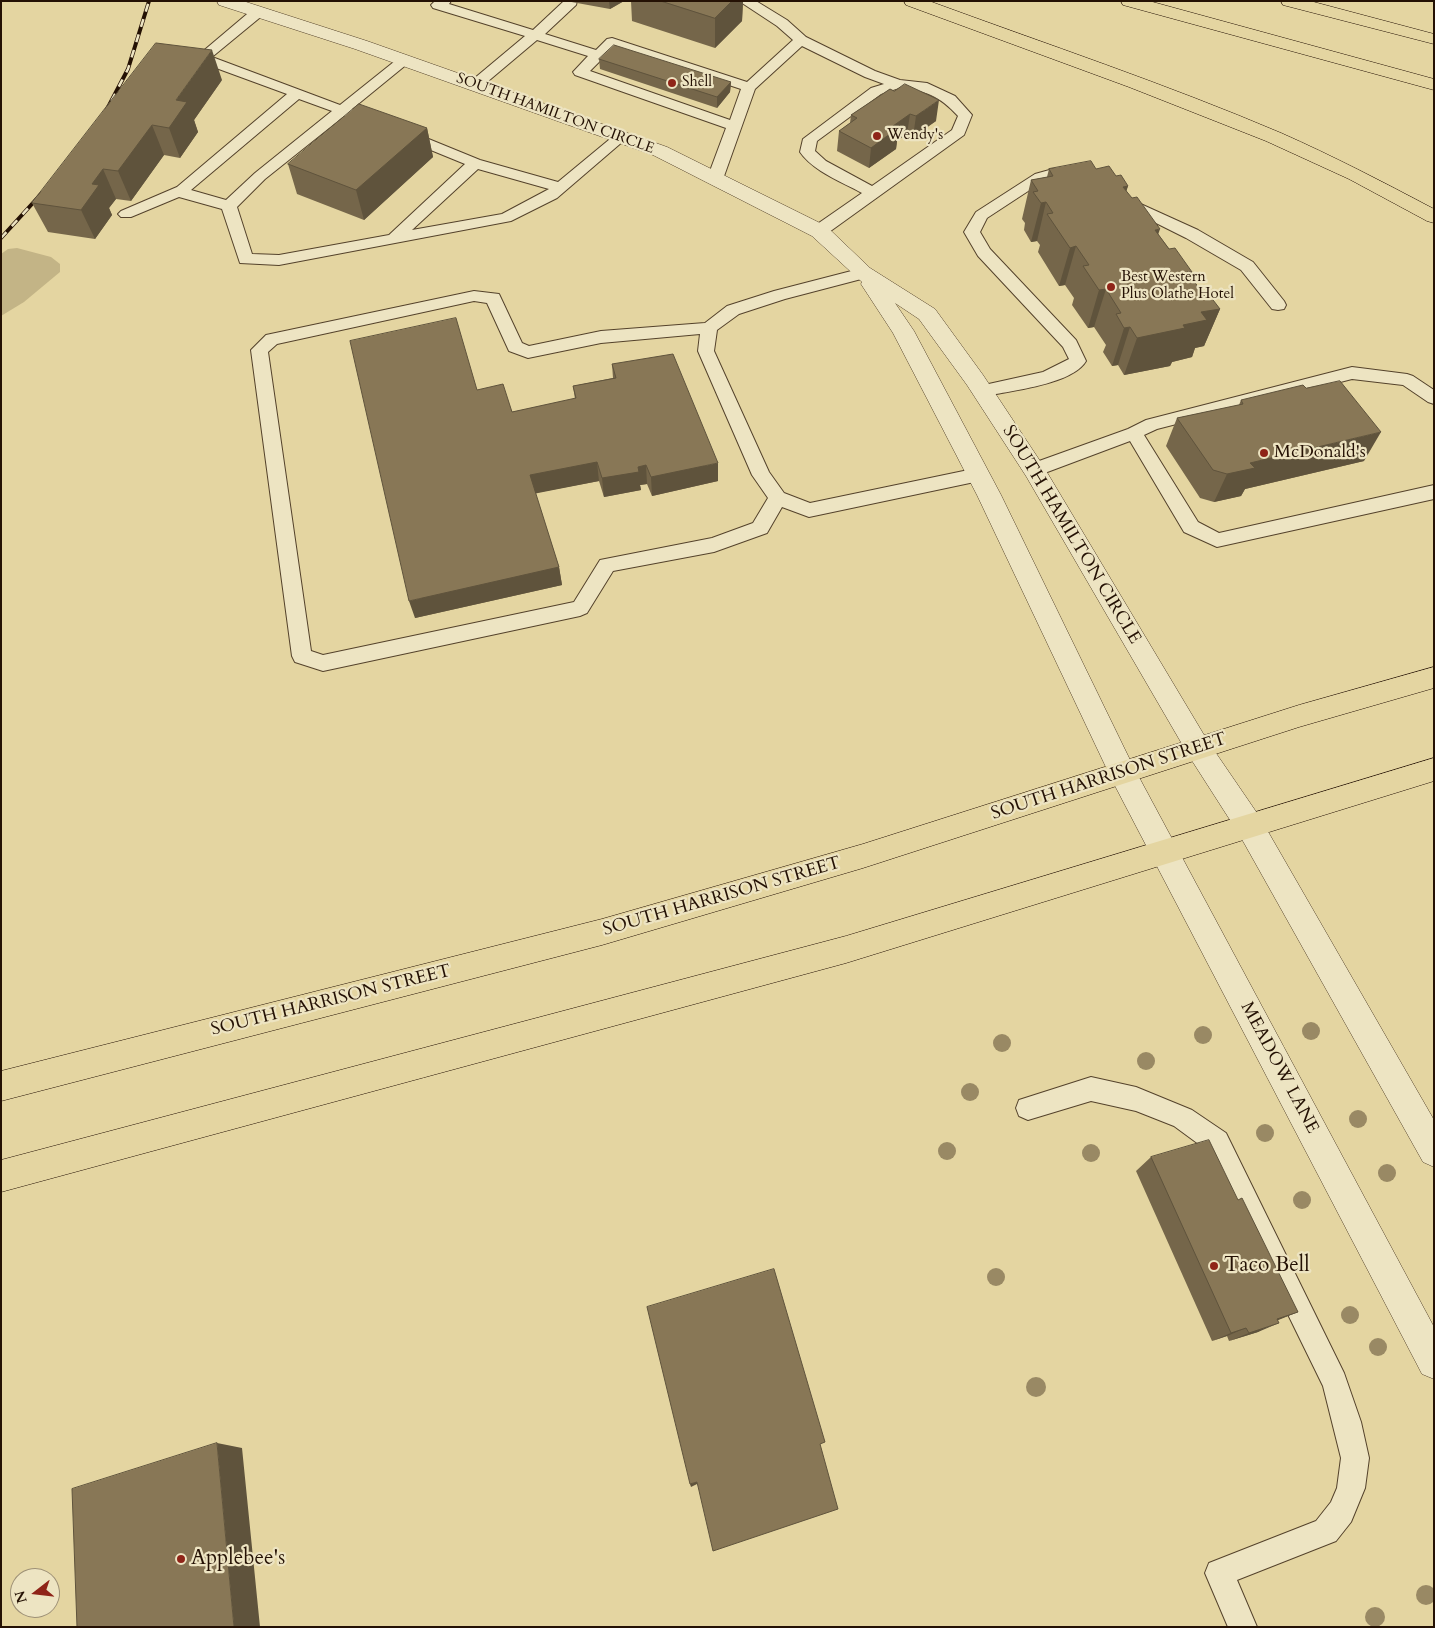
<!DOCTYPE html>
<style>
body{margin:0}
#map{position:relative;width:1435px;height:1628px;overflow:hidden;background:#e4d5a1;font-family:Cardo,serif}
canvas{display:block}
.frame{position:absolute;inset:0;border:2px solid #241104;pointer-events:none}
.north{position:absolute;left:10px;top:1568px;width:50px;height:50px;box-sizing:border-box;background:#ede4c2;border:1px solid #9d9076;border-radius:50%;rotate:254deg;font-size:14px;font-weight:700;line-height:20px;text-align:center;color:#241104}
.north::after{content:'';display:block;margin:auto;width:18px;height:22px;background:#8f2418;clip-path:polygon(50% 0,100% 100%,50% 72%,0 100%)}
</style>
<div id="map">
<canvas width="1435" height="1628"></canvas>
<div class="frame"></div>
<div class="north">N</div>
</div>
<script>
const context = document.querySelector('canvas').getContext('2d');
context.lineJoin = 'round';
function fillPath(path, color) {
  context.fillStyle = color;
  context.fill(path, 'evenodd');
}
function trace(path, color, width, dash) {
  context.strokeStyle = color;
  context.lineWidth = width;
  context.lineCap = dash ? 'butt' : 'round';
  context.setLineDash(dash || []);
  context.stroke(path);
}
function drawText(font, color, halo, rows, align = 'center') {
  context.font = font + ' Cardo,serif';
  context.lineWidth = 4.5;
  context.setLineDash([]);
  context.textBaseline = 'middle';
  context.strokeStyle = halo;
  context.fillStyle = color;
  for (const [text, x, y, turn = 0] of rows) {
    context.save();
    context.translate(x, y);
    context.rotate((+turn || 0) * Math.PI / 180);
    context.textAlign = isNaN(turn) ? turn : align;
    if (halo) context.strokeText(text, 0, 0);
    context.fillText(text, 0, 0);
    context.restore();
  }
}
fillPath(new Path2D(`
 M17,248L51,257L60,264V272L24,302L1,316V254L8,249Z`), '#c3b486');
const lane = new Path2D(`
 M435,1H451L449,4L533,30L564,1H577L576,5L545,34L596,50L607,39L612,38L747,82L793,40L777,26L739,1H756L787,20L806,37L875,71L900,80L927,83L955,96L972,115L964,135L825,235H813L811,231L813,227L862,193C842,182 813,171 800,152L803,139L871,88L884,84L865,77L802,46L755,89L723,179L720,182H710L707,179L726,128L575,75L573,72L588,56L537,40L480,88H470L468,85L470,82L525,36L433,8L431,5ZM614,47L741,89L730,120L590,71ZM899,88C925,90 940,96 958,116L952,130L872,186L826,161L815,151L817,141L881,94Z
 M258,8L265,12L263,15L212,57L340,105L400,57L405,56L412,60L352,109L359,114L357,117L352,118L344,116L265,179L237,207L252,254L279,255L389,235L465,164L399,137L397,134L399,131H409L480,160L558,182L616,134H626L628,137L557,198L511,221L279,265L240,263L222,209L179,197L131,217H121L118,214L121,211L177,187L287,94L197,61L195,58L253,9ZM299,99L332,111L255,173L226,200L191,190ZM478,169L549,189L502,214L412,230Z
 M1053,169L1073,172L1083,178L1080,181L1075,183L1053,179L1045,180L987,218L980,232L990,249L1076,340L1086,361C1072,385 1008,391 981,397L975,395L972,391L975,387L1043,372L1069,359L1063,347L978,256L964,232L976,212L1035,174Z
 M1123,196L1198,230L1253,262L1284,301L1286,305L1284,309L1278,310L1272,309L1241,270L1186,238L1118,204L1115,201L1118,198Z
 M863,268L869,269L871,273L869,277L785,299L739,314L717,330L714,351L769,472L784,493L810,503L978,468L984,470L987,475L984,480L809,517L782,507L767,533L714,552L613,571L587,613L580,616L323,671L295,662L292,656L251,350L266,335L474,291L499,294L522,343L529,346L601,331L705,323L727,306L774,291ZM474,301L487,303L509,351L528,358L601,343L700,334L698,351L752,475L768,498L753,523L712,538L600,560L574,602L323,655L311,651L268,352L277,344Z
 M1352,367L1407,374L1413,376L1434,390V404L1428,402L1403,385L1352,379L1157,429L1144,435L1198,522L1219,533L1434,485V499L1217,547L1184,532L1130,441L1034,477L1028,475L1025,470L1028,465L1128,429L1146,420Z
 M1091,1077L1136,1087L1192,1110L1226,1133L1344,1373L1361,1422L1369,1458L1365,1488L1351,1522L1336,1541L1237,1580L1257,1627H1228L1205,1573L1209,1563L1316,1521L1331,1502L1337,1488L1341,1458L1323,1386L1208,1151L1174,1126L1136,1111L1091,1101L1028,1120L1019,1116L1016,1108L1019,1100Z`);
const street = new Path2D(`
 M217,1H243L367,41L667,147L826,226L870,268L935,309L983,375L1042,464L1207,740L1259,816L1434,1120V1167L1423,1162L1239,834L1189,756L1026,476L967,385L919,319L895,303L914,331L1001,495L1133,766L1434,1327V1379L1422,1374L1113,782L977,495L893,333L861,284L862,282L812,236L653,155L355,49L219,5Z`);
const highway = new Path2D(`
 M904,1H929C1046,44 1166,84 1281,133C1333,156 1383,182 1434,209V223L1427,221L1349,179L1266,141L1129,87L906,5Z
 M1121,1H1149L1434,79V90L1123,5Z
 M1281,1H1310L1434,34V44L1283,5Z
 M1434,667V688L1299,727L863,868L602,945L1,1101V1071L602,919L863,844L1299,705Z
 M1434,758V781L846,963L1,1192V1160L846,936Z`);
trace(lane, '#54422b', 2);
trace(street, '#54422b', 1);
trace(highway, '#241104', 1);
fillPath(lane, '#ede4c2');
fillPath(street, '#ede4c2');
fillPath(highway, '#e4d5a1');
const rail = new Path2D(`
 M104,115L128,69L149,1
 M1,238L42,193`);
trace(rail, '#241104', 4);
trace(rail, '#ede4c2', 2.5, [8]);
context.fillStyle = '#998964';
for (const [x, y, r] of [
 [1311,1031,9],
 [1203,1035,9],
 [1002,1043,9],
 [1146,1061,9],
 [970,1092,9],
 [1358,1119,9],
 [1265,1133,9],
 [947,1151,9],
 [1091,1153,9],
 [1387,1173,9],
 [1302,1200,9],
 [996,1277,9],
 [1350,1315,9],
 [1378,1347,9],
 [1036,1387,10],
 [1426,1595,10],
 [1375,1617,10]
]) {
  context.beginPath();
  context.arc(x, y, r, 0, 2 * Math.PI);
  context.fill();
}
fillPath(new Path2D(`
 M566,1H624L610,9Z
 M631,1H743L742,21L715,48L632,21Z
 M599,59L731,82L730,92L717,108L600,69Z
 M222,80L194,120L198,132L180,158L164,155L131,201L116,199L109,208L112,215L95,239L48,232L32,203Z
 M890,89L936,121L913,137L907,134L897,141L896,149L869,168L837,151L839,131L850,123L851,115Z
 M427,128L433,157L364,220L297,194L288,164Z
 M1049,169H1096L1116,176L1128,186L1126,191L1158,234L1205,296L1220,309L1204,346L1195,348L1192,357L1172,362L1170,366L1124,375L1118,365L1112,366L1103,352L1106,345L1094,327L1088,328L1072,305L1074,298L1065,285L1059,286L1038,252L1040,245L1037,241L1031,242L1024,230L1025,223L1022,219L1031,180L1047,177Z
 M612,364L718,481L652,496L647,484L640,485L641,490L604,497L599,481L535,493L559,567L562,585L415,618L477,390L512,412L575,399L573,386L613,378Z
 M1241,400L1364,461L1245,489L1241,496L1214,502L1200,498L1166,446L1177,418L1239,405Z
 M1151,1157L1238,1200L1298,1312L1277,1320L1258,1332L1229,1341L1227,1336L1212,1341L1136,1171Z`), '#75664a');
fillPath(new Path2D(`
 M609,1H624L610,9Z
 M732,1H743L742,21L715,48V18Z
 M212,50L222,80L194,120L198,132L180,158L169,128L176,100Z
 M731,82L730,92L717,108V97Z
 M939,100L936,121L913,137L916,116Z
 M910,114L907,134L897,141L896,149L869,168L871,148L893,126Z
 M152,125L164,155L131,201L118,171Z
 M427,128L433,157L364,220L356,190Z
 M103,169L116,199L109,208L112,215L95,239L81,210L92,184Z
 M1128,186L1116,224L1123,187Z
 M1046,202L1037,241L1031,242L1041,203Z
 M1160,229L1147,267L1155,230Z
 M1076,246L1065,285L1059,286L1070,248Z
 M1187,272H1192L1178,310Z
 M1106,289L1094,327L1088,328L1099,290Z
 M1220,309L1204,346L1195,348L1192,357L1172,362L1170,366L1124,375L1137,338L1183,325L1201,312Z
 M1130,327L1118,365L1112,366L1124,328Z
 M1381,432L1364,461L1245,489L1241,496L1214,502L1227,474L1250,463Z
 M597,462L599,481L533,494L530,475Z
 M718,463V481L652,496L651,477Z
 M646,465L647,484L640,485L641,490L604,497L602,478L638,467Z
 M559,567L562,585L415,618L409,601Z
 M1298,1312L1276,1321L1277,1319Z
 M1279,1323L1258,1332L1229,1341L1249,1333Z
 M1246,1328L1227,1336L1212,1341L1231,1333Z
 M217,1443L242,1448L260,1627H234Z
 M697,1482V1484L691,1487L690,1484Z`), '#5f533c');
const building = new Path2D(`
 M661,1H732L715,18Z
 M156,43L212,50L176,100L187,102L169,128L152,125L118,171L103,169L92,184L99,185L81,210L32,203Z
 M614,45L731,82L717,97L599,59Z
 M905,84L939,100L916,116L910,114L893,126L898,128L871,148L839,131L857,118L851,115L890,89L894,91Z
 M359,104L427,128L356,190L288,164Z
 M1091,161L1096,169L1109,166L1116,176L1121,175L1128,186L1123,187L1132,198L1137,197L1160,229L1155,230L1169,249L1175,248L1192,272H1187L1205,296H1210L1220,309L1201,312L1207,320L1183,325L1185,328L1137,338L1130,327L1124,328L1116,314L1121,313L1106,289L1099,290L1083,266L1089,265L1076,246L1070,248L1047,214L1053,213L1046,202L1041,203L1033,192L1038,191L1031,180L1053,176L1049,169Z
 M456,318L477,390L503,384L512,412L576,398L573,386L616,378L612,364L673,354L718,463L651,477L646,465L638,467L639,472L602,478L597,462L530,475L559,567L409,601L350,341Z
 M1340,381L1381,432L1250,463L1255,468L1227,474L1213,470L1177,418L1243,404L1241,400L1303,385L1306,388Z
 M1209,1140L1238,1200L1242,1198L1298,1312L1277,1319L1279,1323L1249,1333L1246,1328L1231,1333L1151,1157Z
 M774,1269L825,1442L820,1444L838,1509L713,1551L697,1482L690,1484L647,1307Z
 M217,1443L234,1627H77L72,1489Z`);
fillPath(building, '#887756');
trace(building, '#5f533c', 1);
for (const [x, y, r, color] of [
 [672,83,5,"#8f2418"],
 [877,136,5,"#8f2418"],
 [1111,287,5,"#8f2418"],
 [1264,453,5,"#8f2418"],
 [1214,1266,5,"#8f2418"],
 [181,1559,5,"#8f2418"]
]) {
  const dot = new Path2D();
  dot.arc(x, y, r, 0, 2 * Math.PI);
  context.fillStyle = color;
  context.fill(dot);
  trace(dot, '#ede4c2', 2);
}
drawText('15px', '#241104', '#ede4c2', [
 ["Shell",682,83],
 ["Wendy's",887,136],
 ["Best Western",1121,278],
 ["Plus Olathe Hotel",1121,295]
], 'left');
drawText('15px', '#241104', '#ede4c2', [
 ["SOUTH HAMILTON CIRCLE",555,114,20]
]);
drawText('18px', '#241104', '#ede4c2', [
 ["McDonald's",1274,453]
], 'left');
drawText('18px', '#241104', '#ede4c2', [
 ["SOUTH HAMILTON CIRCLE",1071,535,59],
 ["SOUTH HARRISON STREET",1109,777,-18],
 ["SOUTH HARRISON STREET",722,897,-16],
 ["SOUTH HARRISON STREET",331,1001,-14],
 ["MEADOW LANE",1279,1068,62]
]);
drawText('21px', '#241104', '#ede4c2', [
 ["Taco Bell",1224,1266],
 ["Applebee's",191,1559]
], 'left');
</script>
